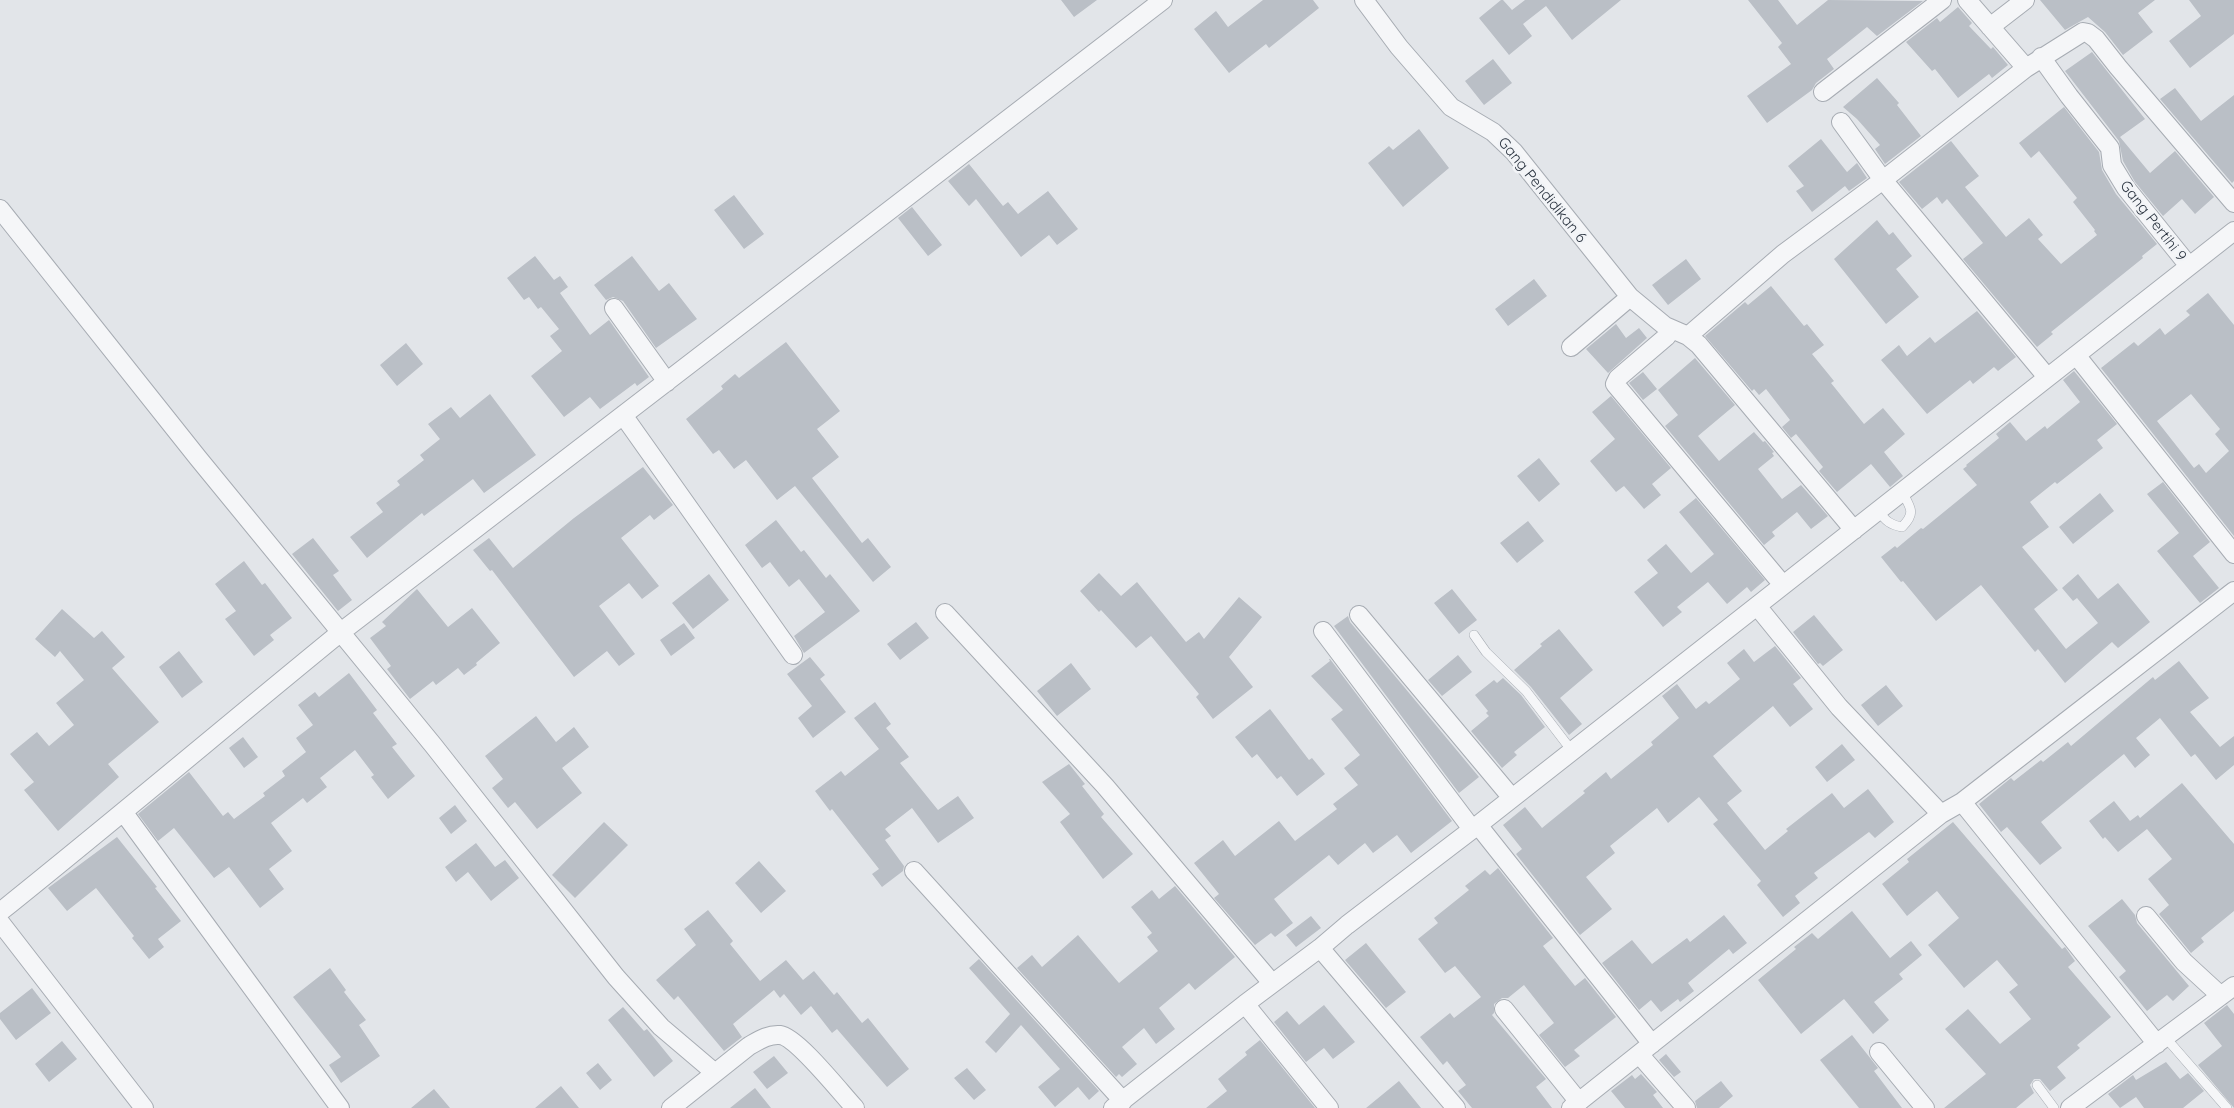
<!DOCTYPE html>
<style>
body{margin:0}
canvas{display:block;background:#e2e5e9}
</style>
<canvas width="2234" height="1108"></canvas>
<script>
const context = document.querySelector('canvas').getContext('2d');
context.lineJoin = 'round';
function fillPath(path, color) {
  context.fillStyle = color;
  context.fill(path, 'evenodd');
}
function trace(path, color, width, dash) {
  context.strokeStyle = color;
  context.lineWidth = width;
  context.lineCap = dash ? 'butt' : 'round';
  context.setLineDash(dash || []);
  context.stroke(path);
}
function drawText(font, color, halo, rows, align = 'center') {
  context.font = font + ' Quicksand,sans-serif';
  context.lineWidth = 5;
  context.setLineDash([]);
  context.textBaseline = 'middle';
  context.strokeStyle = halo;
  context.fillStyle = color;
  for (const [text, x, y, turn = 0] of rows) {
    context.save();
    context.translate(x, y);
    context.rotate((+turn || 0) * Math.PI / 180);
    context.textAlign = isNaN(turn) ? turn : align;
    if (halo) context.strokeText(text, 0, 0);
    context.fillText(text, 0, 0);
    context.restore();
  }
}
fillPath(new Path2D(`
 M1061,0H1097L1074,17Z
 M1263,0H1313L1319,8L1269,48L1266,44L1229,73L1194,29L1216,11L1228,27Z
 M1501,0H1503L1512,10L1525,0H1621L1572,40L1546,6L1523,24L1532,36L1509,55L1479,18Z
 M1748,0H1778L1797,25L1828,0L1923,1L1877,36L1867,27L1827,59L1834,69L1816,83L1812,90L1767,123L1747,96L1791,64L1778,47L1782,43Z
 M2040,0H2155L2138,13L2153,32L2123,55L2105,32L2088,17L2065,30Z
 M2189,0H2234V34L2190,68L2169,41L2201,16Z
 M1958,7L1972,23L1969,26L1991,49L1993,47L2008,65L1992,78L1989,74L1958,98L1935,69L1932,71L1906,42L1937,18L1940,22Z
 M2092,52L2145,119L2120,137L2150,173L2175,151L2214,197L2195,214L2182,199L2163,216L2135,182L2123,161L2119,141L2065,71Z
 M1493,59L1512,83L1484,105L1465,81Z
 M1877,78L1899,103L1897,105L1921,136L1885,164L1875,149L1880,145L1857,119L1843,107Z
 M2175,88L2201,121L2234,95V181L2232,183L2160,99Z
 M2064,107L2099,152L2102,170L2116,194L2157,244L2142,256L2143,258L2051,332L2053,334L2037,347L1963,259L1983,243L1947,199L1942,204L1937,197L1922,209L1899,182L1951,141L1979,176L1965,187L2006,237L2029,218L2043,235L2038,239L2061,264L2097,235L2094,231L2095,230L2073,202L2077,198L2039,151L2031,158L2019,143Z
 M1419,129L1449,168L1403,207L1368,163L1389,146L1393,150Z
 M1821,139L1847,172L1857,163L1867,178L1849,191L1845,186L1812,212L1796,191L1804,186L1788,166Z
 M969,164L1003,206L1008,202L1018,214L1048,191L1078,229L1057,245L1049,235L1021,257L976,199L969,206L948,181Z
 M734,195L764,234L744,249L714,210Z
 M912,207L942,245L928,256L898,218Z
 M1877,220L1889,235L1893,232L1912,256L1896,269L1919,297L1886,324L1834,259Z
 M535,256L554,280L560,276L568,287L560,293L590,335L609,320L649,377L637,386L635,383L600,409L590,397L564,417L531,376L562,351L550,336L559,329L541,307L538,309L529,297L524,300L507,278Z
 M632,256L659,291L669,283L697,319L656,348L623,301L613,297L606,300L594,285Z
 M1686,259L1701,279L1668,305L1652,285Z
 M1534,279L1547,296L1508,326L1495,309Z
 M1771,286L1804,326L1807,324L1824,345L1812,354L1834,381L1831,383L1864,424L1883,408L1905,434L1884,452L1903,476L1890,487L1871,464L1837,492L1819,471L1823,467L1796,434L1791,438L1782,427L1790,420L1766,389L1759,395L1754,389L1752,391L1705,336L1745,302L1748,305Z
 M2208,293L2234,325V536L2101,368L2134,342L2138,346L2160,328L2165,335L2190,315L2186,311ZM2191,394L2220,429L2215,434L2229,451L2206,473L2199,464L2194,468L2157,421Z
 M1977,311L2016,357L1998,371L1994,367L1973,384L1970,380L1927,414L1881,360L1899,345L1907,356L1930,337L1935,343Z
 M1616,324L1626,338L1639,328L1647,338L1608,373L1586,349Z
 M786,342L840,411L817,429L839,457L812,478L862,543L868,538L891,567L873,582L795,486L777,500L746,460L734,469L719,450L713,454L686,419L723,389L721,386L735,374L739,378Z
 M406,343L423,364L397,386L380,365Z
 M1695,358L1735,405L1698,436L1719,461L1754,432L1763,442L1765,441L1774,452L1772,453L1774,456L1758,469L1782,499L1801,485L1828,516L1811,529L1797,512L1772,532L1775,536L1764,545L1665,426L1678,415L1658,390Z
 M2074,371L2117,424L2097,440L2103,448L2057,484L2055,482L2030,502L2049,527L2022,547L2058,590L2034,609L2066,649L2098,623L2077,598L2073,601L2062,588L2078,574L2098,599L2118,583L2150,622L2118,648L2112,642L2065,683L2038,649L2035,652L1981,585L1936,621L1903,581L1901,582L1881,557L1895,546L1897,548L1921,528L1923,529L1977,485L1963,469L1967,466L1966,465L1999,438L1996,434L2010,422L2026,441L2045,426L2047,429L2080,402L2063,380Z
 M1643,372L1657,389L1643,400L1629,383Z
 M490,394L536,455L484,493L473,479L424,516L422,513L367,558L350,537L383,512L376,503L400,485L397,481L424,460L420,455L440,439L428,424L451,407L460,418Z
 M1611,396L1671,468L1652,484L1661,495L1644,509L1624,486L1616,492L1590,461L1615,439L1592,412Z
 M1539,458L1560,484L1539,502L1517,476Z
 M643,467L673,505L654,520L650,515L621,538L659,586L642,599L629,583L599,606L635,654L619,666L607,651L574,677L492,570L490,571L473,550L489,538L513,568L574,518Z
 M2163,482L2210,542L2193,556L2219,588L2200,603L2157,551L2179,533L2147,494Z
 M2100,493L2114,511L2073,544L2059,527Z
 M1696,498L1765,580L1751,592L1747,587L1727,604L1708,582L1677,607L1682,612L1663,627L1634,592L1658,573L1647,560L1666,544L1691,573L1714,554L1679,512Z
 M776,520L801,552L804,550L826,578L830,574L860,611L804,653L794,636L825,612L799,579L789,587L770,562L762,568L745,545Z
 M1528,521L1544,541L1517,563L1500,543Z
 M313,538L339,571L333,575L352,600L338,611L292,554Z
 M244,561L262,585L265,583L292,618L270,635L274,640L254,656L225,619L236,611L215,584Z
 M1099,573L1121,596L1137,582L1186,642L1199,632L1204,639L1239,597L1262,617L1229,657L1253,687L1213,719L1196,697L1199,694L1151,636L1136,648L1101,610L1099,612L1080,591Z
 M709,574L729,600L693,629L672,603Z
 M417,589L448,627L472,608L500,643L476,663L477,665L464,675L458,668L436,685L433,681L410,699L387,669L391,666L370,638L386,626L382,622Z
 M1452,589L1477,620L1459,634L1434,603Z
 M62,609L94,638L102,631L125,657L112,668L159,722L108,764L119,777L58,831L24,790L34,782L10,754L37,732L49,746L74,725L56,703L84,680L60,651L55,657L35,639Z
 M1814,615L1843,650L1823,666L1820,663L1818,664L1793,632Z
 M1348,616L1350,622L1479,777L1459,793L1334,626Z
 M916,622L929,638L900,660L887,644Z
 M684,623L695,638L671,656L660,640Z
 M1559,629L1593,670L1560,698L1582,724L1569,735L1531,687L1514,670L1542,646L1540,644Z
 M1775,646L1801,678L1793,684L1813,709L1790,727L1773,706L1713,756L1742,791L1727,803L1765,850L1788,831L1786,829L1832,793L1844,808L1868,789L1894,822L1875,838L1869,832L1814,873L1818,878L1795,896L1800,903L1783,917L1757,885L1761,881L1713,824L1718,820L1699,797L1668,823L1657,808L1610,846L1615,853L1586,877L1612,909L1580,935L1516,854L1522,849L1503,825L1525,807L1542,828L1585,793L1583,791L1606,772L1611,779L1653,745L1651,742L1679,718L1662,696L1677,684L1696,709L1706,701L1709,704L1740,679L1727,663L1744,649L1754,662Z
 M179,651L203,682L182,698L159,667Z
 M1458,655L1472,672L1442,696L1428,680Z
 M810,657L825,675L820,679L846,712L813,738L798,718L812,706L787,674Z
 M1329,659H1330L1452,821L1411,853L1397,835L1373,853L1365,843L1338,865L1329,855L1274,899L1293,923L1275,937L1271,933L1255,945L1214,898L1219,894L1194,863L1223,840L1235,856L1279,821L1295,841L1337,809L1333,804L1358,785L1344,768L1360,755L1331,719L1343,710L1311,676L1330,661Z
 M2179,661L2209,698L2190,712L2220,747L2234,736V765L2216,780L2195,754L2191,757L2160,718L2136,738L2150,755L2135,768L2124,754L2041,822L2062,848L2040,865L2007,827L2001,832L1979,804L2011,778L2014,781L2041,760L2043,762L2068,742L2071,746L2153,677L2155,680Z
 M1071,663L1091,689L1057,716L1037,691Z
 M349,673L377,710L373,713L397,744L392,747L415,776L388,799L371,777L374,775L355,750L320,778L327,787L307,803L303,798L271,823L292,851L269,869L284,889L260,908L229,867L214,878L174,828L158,841L138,814L189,772L223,816L228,812L234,819L265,796L263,793L285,776L282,771L306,752L296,738L313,725L298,705L315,692L319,697Z
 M1503,678L1521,695L1545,727L1514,752L1517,755L1502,768L1471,731L1489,716L1486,713L1488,711L1475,695L1494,680L1497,683Z
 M1886,685L1903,706L1878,726L1861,705Z
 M875,702L891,724L886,728L909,757L900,763L938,810L958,796L974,818L938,843L912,808L885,829L891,836L885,840L904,866L903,871L882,887L872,874L879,869L832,809L830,811L815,791L841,771L845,776L879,749L854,718Z
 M1270,709L1309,760L1312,758L1325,774L1297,796L1281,776L1277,779L1257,754L1252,758L1235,737Z
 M536,716L556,742L574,727L589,747L562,768L582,793L537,829L515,802L508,808L492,788L503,779L485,756Z
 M243,737L258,757L244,768L229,748Z
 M1842,744L1855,760L1827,782L1815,767Z
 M1069,764L1085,784L1082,786L1104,814L1101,817L1133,854L1103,879L1060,822L1070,814L1042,782Z
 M2182,783L2234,844V911L2201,938L2204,942L2191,953L2159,914L2169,905L2148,879L2172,859L2147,829L2118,852L2105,837L2103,839L2089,821L2114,801L2130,821L2138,815L2140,818Z
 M455,805L467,821L451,834L439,818Z
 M604,822L628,845L575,898L552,875Z
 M1953,822L2062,949L2065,947L2075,961L2068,967L2111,1017L2077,1045L2080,1048L2057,1067L2066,1078L2050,1091L2040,1079H2034L2030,1085L2034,1093L2016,1108H1944L1986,1074L1945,1029L1968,1009L2000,1044L2031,1019L2009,992L2018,985L1997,960L1964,988L1928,945L1959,918L1937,891L1907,916L1882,884L1909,862L1907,859Z
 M117,837L157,887L155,888L181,921L158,939L164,947L149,959L132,938L134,936L96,888L67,911L48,888Z
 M476,843L495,867L505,860L519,878L491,901L468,872L456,882L445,867Z
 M759,861L786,891L761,913L735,883Z
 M1498,868L1553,938L1543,946L1575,986L1585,978L1616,1017L1574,1050L1580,1056L1565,1067L1539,1035L1554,1023L1524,985L1508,998H1502L1494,1004V1013L1492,1015L1546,1079L1536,1087L1552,1108H1472L1458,1091L1466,1085L1447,1061L1443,1065L1420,1037L1450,1013L1454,1018L1481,997L1455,966L1445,973L1418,939L1438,923L1434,918L1469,890L1465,886L1485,870L1490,875Z
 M1175,886L1235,957L1195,990L1189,983L1159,1008L1175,1029L1156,1044L1144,1028L1122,1047L1137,1064L1122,1077L1119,1074L1116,1077L1017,968L1032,955L1042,967L1078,935L1119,983L1158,951L1147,937L1152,933L1131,907L1152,890L1159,899Z
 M2122,899L2135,915L2137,923L2189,986L2173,1001L2167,995L2147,1011L2119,977L2126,971L2088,926Z
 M708,910L733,941L730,944L760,981L786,960L803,980L814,971L834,995L837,992L862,1023L868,1018L909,1069L887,1087L837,1029L832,1033L811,1006L801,1015L784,994L780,998L774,990L733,1024L742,1037L724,1051L678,996L674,1000L656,980L696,945L684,929Z
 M1852,911L1890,958L1911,941L1922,955L1899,974L1903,979L1874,1002L1889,1020L1873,1034L1844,999L1801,1034L1758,980L1796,949L1794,947L1812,933L1818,939Z
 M1724,915L1747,943L1733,954L1729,949L1688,983L1694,991L1680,1002L1678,999L1661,1012L1651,1000L1639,1010L1602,963L1632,940L1652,964L1687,938L1690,942Z
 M1311,916L1321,928L1296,947L1286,935Z
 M1366,943L1406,992L1386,1008L1345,960Z
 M979,959L1099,1091L1089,1100L1078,1087L1055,1107L1038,1087L1060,1069L1021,1025L996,1053L985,1042L1010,1014L969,968Z
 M330,968L346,990L344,992L366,1020L359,1025L380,1056L341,1083L329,1065L341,1057L293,997Z
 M32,988L51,1013L16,1040L0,1019V1013Z
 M1324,1005L1355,1042L1333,1059L1324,1048L1306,1062L1274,1022L1287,1011L1299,1025Z
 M2227,1005L2234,1014V1108L2198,1065L2222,1046L2204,1023Z
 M623,1007L644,1031L647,1029L673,1061L654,1077L608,1020Z
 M1852,1035L1878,1068L1874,1071L1902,1108H1859L1820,1060Z
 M1260,1040L1315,1108H1206L1227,1091L1218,1079L1247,1055L1245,1052Z
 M62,1041L77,1059L49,1082L35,1064Z
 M1666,1054L1681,1072L1674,1077L1659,1060Z
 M774,1056L788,1073L767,1089L753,1072Z
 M2166,1062L2180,1079L2188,1073L2204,1091L2183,1108H2144L2136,1097L2120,1108L2108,1094L2133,1075L2136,1080Z
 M598,1063L612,1080L600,1090L586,1073Z
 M967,1068L986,1090L974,1100L954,1078Z
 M1641,1074L1657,1092L1653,1095L1663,1108H1625L1611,1091L1632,1075L1635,1079Z
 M1399,1081L1421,1108H1366Z
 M1721,1081L1733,1096L1719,1108H1697L1695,1101Z
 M561,1086L579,1108H535Z
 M755,1088L771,1108H730Z
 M434,1089L450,1108H411Z`), '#babfc6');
const lane = new Path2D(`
 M1879,511C1885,521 1891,525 1902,527C1916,513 1911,508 1902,492
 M1474,635L1486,652L1526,691L1572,751
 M2166,1038L2227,1108
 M2037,1085L2054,1108`);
const street = new Path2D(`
 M1364,0L1399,47L1451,107L1493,132L1514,152L1630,297L1665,326L1688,336L1699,345L1854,530
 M1967,0L2026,68
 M1990,27L2025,0
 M2041,57L2069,96L2110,148L2112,165L2126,188L2189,266
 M1823,92L1942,0
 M1841,122L1883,180L2047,377
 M0,209L198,458L433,745L616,977L661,1027L714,1072
 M614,308L667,382
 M1672,329L1666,337L1618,378L1615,384L1783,585
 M1688,336L1783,254L1883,180L2026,68L2083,32L2088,33L2096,39L2118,67L2234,203
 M1571,347L1630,297
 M2076,355L2234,554
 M623,415L793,655
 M1757,606L1839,707L1941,814
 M945,613L1105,786L1272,983
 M1359,615L1512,798
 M1323,631L1472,829
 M1962,802L2157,1044
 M124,813L340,1108
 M1478,825L1652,1044
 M914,871L1123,1101
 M0,912C115,820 227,725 341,632L1163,0
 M2146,916L2184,962L2221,996
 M0,922L144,1108
 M1320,948L1456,1108
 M1245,1004L1329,1108
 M1504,1009L1579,1102
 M1879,1052L1925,1108
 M1639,1054L1686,1108
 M671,1108L749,1046C758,1041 768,1034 780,1035C797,1037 841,1093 855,1108
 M1113,1108L1245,1004L1320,948L1347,925L1478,825L2234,231
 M1571,1108L1941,814L1962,802L2234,591
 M2070,1108L2234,986`);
trace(lane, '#a7acb3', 10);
trace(street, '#a7acb3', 20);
trace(lane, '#f5f6f8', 9);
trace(street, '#f5f6f8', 18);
drawText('15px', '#2b3440', '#f2f4f7', [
 ["Gang Pendidikan 6",1542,190,51],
 ["Gang Pertihi 9",2153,221,52]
]);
</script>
